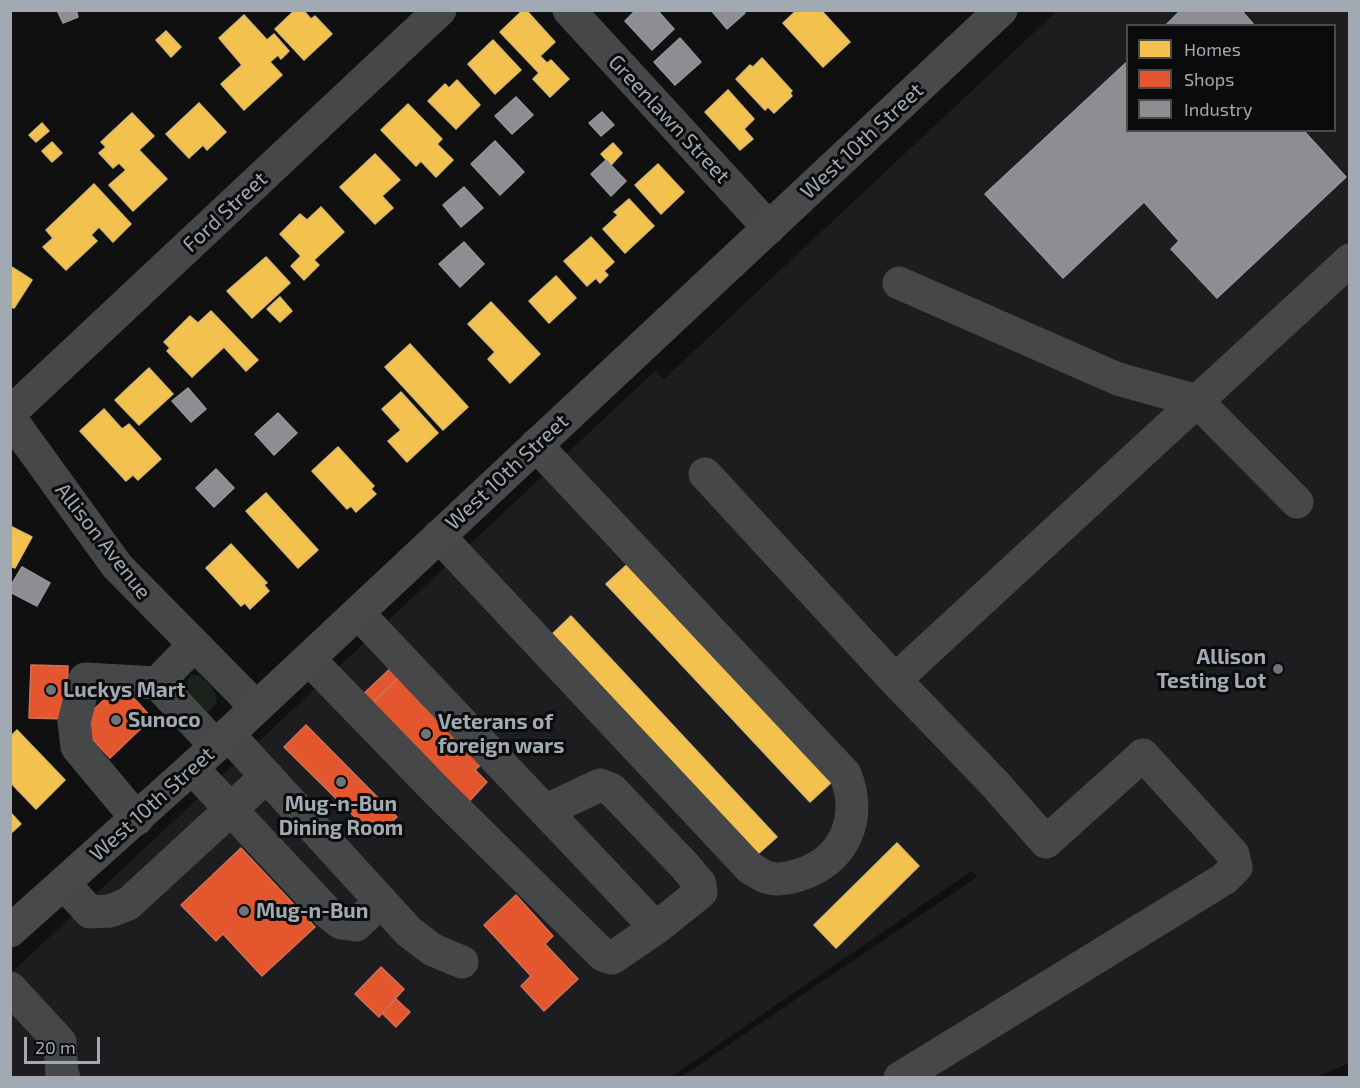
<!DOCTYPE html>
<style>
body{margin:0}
#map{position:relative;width:1360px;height:1088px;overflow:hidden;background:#101011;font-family:"Exo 2",sans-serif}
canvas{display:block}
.frame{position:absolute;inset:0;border:12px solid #a1aab2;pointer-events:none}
.legend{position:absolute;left:1126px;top:24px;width:210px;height:108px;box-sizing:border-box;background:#0b0b0c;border:2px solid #474b4e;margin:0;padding:8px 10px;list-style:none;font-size:18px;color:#a1aab2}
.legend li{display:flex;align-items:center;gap:12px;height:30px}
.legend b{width:30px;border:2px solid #474b4e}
.scale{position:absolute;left:24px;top:1037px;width:76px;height:27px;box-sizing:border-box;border:3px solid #a1aab2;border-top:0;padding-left:8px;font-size:18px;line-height:21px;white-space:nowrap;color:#a1aab2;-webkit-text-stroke:4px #0b0b0c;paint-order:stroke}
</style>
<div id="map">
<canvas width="1360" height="1088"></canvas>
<div class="frame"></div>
<ul class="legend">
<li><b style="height:16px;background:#f2c14e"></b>Homes</li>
<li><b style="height:16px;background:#e4572e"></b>Shops</li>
<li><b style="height:16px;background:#8d8d92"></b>Industry</li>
</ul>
<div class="scale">20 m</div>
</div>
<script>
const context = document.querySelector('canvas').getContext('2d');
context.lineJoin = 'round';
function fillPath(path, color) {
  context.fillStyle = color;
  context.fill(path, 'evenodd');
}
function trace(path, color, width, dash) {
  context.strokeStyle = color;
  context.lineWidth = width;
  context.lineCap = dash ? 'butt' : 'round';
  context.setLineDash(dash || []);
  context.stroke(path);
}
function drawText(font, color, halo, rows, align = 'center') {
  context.font = font + ' "Exo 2",sans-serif';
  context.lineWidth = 6;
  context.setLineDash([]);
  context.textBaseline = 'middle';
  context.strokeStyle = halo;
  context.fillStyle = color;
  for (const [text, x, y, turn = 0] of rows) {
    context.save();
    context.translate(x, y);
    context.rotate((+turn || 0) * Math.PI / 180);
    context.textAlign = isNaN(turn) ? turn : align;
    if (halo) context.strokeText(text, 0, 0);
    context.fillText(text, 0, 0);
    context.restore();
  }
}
fillPath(new Path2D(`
 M1057,11H1349V1063L1315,1078L681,1077L977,877L972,871L671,1077L11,1078V973L655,371L664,379ZM1128,26H1334V130H1128Z`), '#1d1d1f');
fillPath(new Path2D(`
 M191,675H199C211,686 226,697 209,712H204L182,687Z`), '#1b211b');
const homes = new Path2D(`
 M295,10H303L311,19L315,16L332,34L304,60L275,29Z
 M523,10H526L555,42L540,56L547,63L551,60L569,79L550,97L533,79L539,73L500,32Z
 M797,10H821L850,42L823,67L783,23Z
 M244,15L267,40L274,34L289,51L281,59L278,55L270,62L282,75L244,110L221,84L242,65L219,38Z
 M166,31L181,47L171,57L156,40Z
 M493,40L521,70L495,94L468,64Z
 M762,58L792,91L790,93L792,96L774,113L768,107L765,110L736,79L750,65L753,67Z
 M457,80L480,105L456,129L428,101L445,84L449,88Z
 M728,90L754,119L744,129L753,139L740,150L705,112Z
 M199,103L226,132L207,150L203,145L189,158L166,134Z
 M408,104L442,139L437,144L453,160L436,177L421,161L416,166L381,130Z
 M132,113L154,136L139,150L167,179L133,211L109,185L126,170L119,163L113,168L99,153L106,147L101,142Z
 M42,123L49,131L36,142L29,135Z
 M52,142L62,153L52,162L42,151Z
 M613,143L622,153L611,165L601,154Z
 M375,154L400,180L382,196L393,208L375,224L340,187Z
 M658,164L684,192L661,214L635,185Z
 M94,184L131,224L113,242L99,227L91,235L97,241L66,270L43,247L53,238L46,230Z
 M629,199L654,226L625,253L603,229L618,215L614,212Z
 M321,207L344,232L314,260L319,265L304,280L291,266L301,256L280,234L300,214L307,220Z
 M591,237L614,262L604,271L608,275L600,283L596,278L587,286L564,261Z
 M266,257L290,283L252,318L227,291Z
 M10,266L32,280L14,308L10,306Z
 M556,276L576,298L549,323L529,301Z
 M280,297L292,311L280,322L267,309Z
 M491,302L540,354L510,383L488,359L495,352L468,324Z
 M211,311L258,360L246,371L224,347L192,377L167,351L170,348L164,342L190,316L198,323Z
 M410,344L468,407L443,430L385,367Z
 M149,368L173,394L139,425L115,400Z
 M401,392L438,433L407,462L388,441L401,430L382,409Z
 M104,409L122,429L129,424L161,459L138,480L133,475L126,481L80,431Z
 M338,447L374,486L371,489L376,494L356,512L351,506L347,509L312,471Z
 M266,493L318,550L298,568L246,511Z
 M10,526L32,537L15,568L10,566Z
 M231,544L267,583L264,585L269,591L250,609L245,603L241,606L206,568Z
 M632,560L835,779L810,802L606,584Z
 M571,616L777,837L751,860L546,640Z
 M17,730L65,780L36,809L10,782V737Z
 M10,812L21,824L10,834Z
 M897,843L919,866L836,948L814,925Z`);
fillPath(homes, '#f2c14e');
trace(homes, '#daba6c', 1.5);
const shops = new Path2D(`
 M31,665L68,666L67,719L29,718Z
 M393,666L401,675L367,708L358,699Z
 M401,675L485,761L475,770L487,782L463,808L370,706Z
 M121,684L152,718L110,758L78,724Z
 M306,725L397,817L375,837L284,747Z
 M241,848L315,927L262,976L223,934L216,941L181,905Z
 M516,895L553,936L545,944L578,979L544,1011L521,986L531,976L484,925Z
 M381,967L404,989L379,1017L355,994Z
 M396,999L410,1012L396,1027L382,1013Z`);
fillPath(shops, '#e4572e');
trace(shops, '#d07056', 1.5);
const industry = new Path2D(`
 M57,10H76L78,17L63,23Z
 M636,10H657L674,29L652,50L625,21Z
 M711,10H742L745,13L727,29Z
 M1181,10H1241L1255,26H1165Z
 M680,38L701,62L675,85L654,62Z
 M1128,61V130H1303L1346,177L1217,298L1171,249L1179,241L1144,202L1063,278L985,194Z
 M516,97L533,115L512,134L495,116Z
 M602,112L614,125L601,136L589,123Z
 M495,141L524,172L500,195L471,164Z
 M606,160L626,181L611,196L591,174Z
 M464,187L483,208L461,227L443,205Z
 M464,242L484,264L460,287L439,264Z
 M188,388L206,409L191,422L172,401Z
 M278,413L297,433L274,455L255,434Z
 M216,469L234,488L214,507L196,488Z
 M22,567L50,583L37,606L10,592V587Z`);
fillPath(industry, '#8d8d92');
trace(industry, '#93969c', 1.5);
trace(new Path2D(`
 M569,10L769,228
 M899,283L1118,379L1197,401L1297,502
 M10,413L440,10
 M10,418L117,566L256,707
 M705,474L895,680
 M439,536L750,868C755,871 761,875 766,877C778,881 788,878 799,875C845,861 863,817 845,774L536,445
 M309,659L437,791L603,955L612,958L656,928L358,613
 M157,683L216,746
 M228,734L409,932L433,950L462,962
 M192,768L327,912L341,923L356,925L381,901
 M545,811L600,785L611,789L684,865L700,884L701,892L656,928
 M137,819L77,747L74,722L85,679L157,683L194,645
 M64,884L90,912L110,911L128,904L267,776
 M10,988L60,1042L62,1076L64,1078
 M900,1078L1224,879L1236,867L1233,854L1143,755L1046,842L995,784L895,680L1350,260`), '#454749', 33);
trace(new Path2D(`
 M10,931L192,768L1001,10`), '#47494b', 33);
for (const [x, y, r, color] of [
 [1278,669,6,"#6e747a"],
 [51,690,6,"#6e747a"],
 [116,720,6,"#6e747a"],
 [426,734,6,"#6e747a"],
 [341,782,6,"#6e747a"],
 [244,911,6,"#6e747a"]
]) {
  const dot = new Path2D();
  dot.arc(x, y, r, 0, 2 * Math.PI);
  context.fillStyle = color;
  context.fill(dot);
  trace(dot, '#0b0b0c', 2);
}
drawText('21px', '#a1aab2', '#0b0b0c', [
 ["Greenlawn Street",669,119,47],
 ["West 10th Street",862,141,-43],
 ["Ford Street",225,212,-43],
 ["West 10th Street",507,472,-43],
 ["Allison Avenue",103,541,52],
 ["West 10th Street",152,804,-42]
]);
drawText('bold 21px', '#a1aab2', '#0b0b0c', [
 ["Allison",1266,657,"right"],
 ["Testing Lot",1266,681,"right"],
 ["Luckys Mart",63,690],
 ["Sunoco",128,720],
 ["Veterans of",438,722],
 ["foreign wars",438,746],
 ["Mug-n-Bun",341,804,"center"],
 ["Dining Room",341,828,"center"],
 ["Mug-n-Bun",256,911]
], 'left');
</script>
